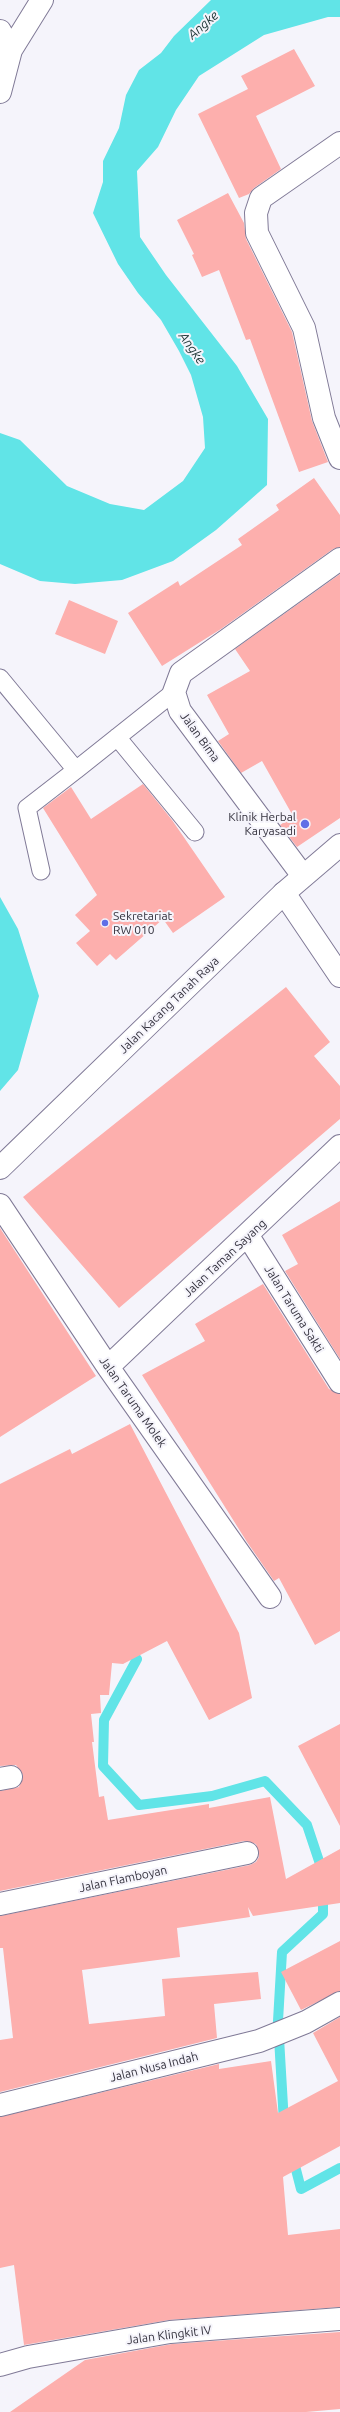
<!DOCTYPE html>
<style>
body{margin:0}
canvas{display:block;background:#f5f4fb}
</style>
<canvas width="340" height="2412"></canvas>
<script>
const context = document.querySelector('canvas').getContext('2d');
context.lineJoin = 'round';
function fillPath(path, color) {
  context.fillStyle = color;
  context.fill(path, 'evenodd');
}
function trace(path, color, width, dash) {
  context.strokeStyle = color;
  context.lineWidth = width;
  context.lineCap = dash ? 'butt' : 'round';
  context.setLineDash(dash || []);
  context.stroke(path);
}
function drawText(font, color, halo, rows, align = 'center') {
  context.font = font + ' Ubuntu,sans-serif';
  context.lineWidth = 4;
  context.setLineDash([]);
  context.textBaseline = 'middle';
  context.strokeStyle = halo;
  context.fillStyle = color;
  for (const [text, x, y, turn = 0] of rows) {
    context.save();
    context.translate(x, y);
    context.rotate((+turn || 0) * Math.PI / 180);
    context.textAlign = isNaN(turn) ? turn : align;
    if (halo) context.strokeText(text, 0, 0);
    context.fillText(text, 0, 0);
    context.restore();
  }
}
fillPath(new Path2D(`
 M211,0H340V17H328L264,35L199,76L176,110L158,147L137,171L140,237L166,275L237,366L268,419L267,485L216,530L173,561L122,580L75,584L40,581L0,564V433L20,440L67,486L110,504L144,510L183,481L205,448L203,417L191,375L179,351L161,320L138,293L118,264L93,213L103,182V161L119,128L126,95L139,70L161,53L174,36Z
 M0,897L18,929L39,996L18,1070L0,1091Z`), '#61e4e7');
trace(new Path2D(`
 M127,1648L137,1659L104,1720L103,1766L139,1805L212,1796L265,1781L307,1825L323,1873
 M284,2123L278,2021L282,1952L323,1914V1893
 M293,2158L301,2189L340,2168`), '#61e4e7', 10);
fillPath(new Path2D(`
 M294,49L315,86L256,116L281,169L254,188L249,194L239,198L198,114L248,89L241,76Z
 M228,193L244,223L246,239L292,332L312,421L328,462L299,472L250,339L246,340L219,270L202,277L192,255L194,254L177,220Z
 M314,478L340,515V547L333,549L221,629L162,666L128,613L178,581L180,586L242,545L238,539L279,510L276,505Z
 M340,574V818L297,847L280,825L293,816L262,761L241,773L218,741L229,734L207,695L250,671L235,649Z
 M69,600L118,621L105,654L55,634Z
 M143,784L172,820L225,897L173,933L163,919L116,960L110,954L97,966L76,943L90,931L75,915L97,895L43,808L71,787L91,819Z
 M286,987L330,1042L314,1056L340,1086V1119L119,1308L23,1197Z
 M340,1201V1359L285,1271L298,1264L282,1235Z
 M0,1228L96,1376L0,1437Z
 M263,1284L329,1389L340,1394V1631L315,1645L279,1578L274,1581L247,1542L142,1375L205,1341L195,1324Z
 M130,1424L239,1633L252,1698L209,1720L167,1641L123,1664L112,1663L109,1695H100L101,1713L91,1714L94,1742H92L99,1797L104,1796L108,1820L209,1804V1808L270,1797L286,1879L340,1849V1903L253,1916L248,1907L250,1917L177,1928L180,1957L82,1970L89,2024L165,2016L162,1979L258,1972L261,1999L214,2004L217,2038L0,2092V2040L13,2038L3,1948H0V1916L250,1865L256,1862L259,1857L256,1844L244,1841L0,1891V1791L19,1787L23,1775L16,1765L0,1766V1484L70,1449L72,1454Z
 M340,1724V1826L298,1746Z
 M340,1941V1991L301,2010L281,1972Z
 M340,2017V2146L283,2177L288,2235L340,2229V2307L169,2320L24,2345L14,2265L0,2268V2117L219,2064V2069L271,2061L278,2113L338,2081L313,2033Z
 M340,2332V2409L306,2412H10L85,2360L172,2344Z`), '#fdafad');
const service = new Path2D(`
 M0,678L76,770L174,692
 M117,737L195,832
 M41,871L27,808L76,770`);
const minor = new Path2D(`
 M0,31L11,50
 M0,92L11,50L42,0
 M340,143L261,198L256,213L257,233L304,328L324,418L340,458
 M303,876L180,711L174,692L181,673L340,559
 M284,893L340,976
 M0,1205L108,1367L270,1597
 M248,1236L340,1382
 M108,1367L340,1146
 M0,1779L11,1777
 M0,1904L247,1853
 M0,2105L259,2041L306,2022L340,2003
 M0,2365L28,2357L170,2332L340,2319`);
const tertiary = new Path2D(`
 M0,1168L284,893L340,845`);
trace(service, '#807a97', 19);
trace(minor, '#807a97', 24);
trace(tertiary, '#807a97', 24);
trace(service, '#fff', 17);
trace(minor, '#fff', 22);
trace(tertiary, '#fff', 22);
for (const [x, y, r, color] of [
 [305,824,5,"#5f6fe7"],
 [105,923,4,"#5f6fe7"]
]) {
  const dot = new Path2D();
  dot.arc(x, y, r, 0, 2 * Math.PI);
  context.fillStyle = color;
  context.fill(dot);
  trace(dot, '#f5f4fb', 1.5);
}
drawText('12px', '#34323e', '#f5f4fb', [
 ["Jalan Bima",200,737,54],
 ["Jalan Kacang Tanah Raya",169,1005,-44],
 ["Jalan Taman Sayang",225,1258,-43],
 ["Jalan Taruma Sakti",294,1309,58],
 ["Jalan Taruma Molek",133,1402,55],
 ["Jalan Flamboyan",123,1879,-12],
 ["Jalan Nusa Indah",154,2067,-14],
 ["Jalan Klingkit IV",169,2335,-7]
]);
drawText('12px', '#34323e', '#f5f4fb', [
 ["Klinik Herbal",296,817],
 ["Karyasadi",296,831],
 ["Sekretariat",113,916,"left"],
 ["RW 010",113,930,"left"]
], 'right');
drawText('italic 13px', '#223939', '#f5f4fb', [
 ["Angke",203,25,-41],
 ["Angke",192,348,55]
]);
</script>
